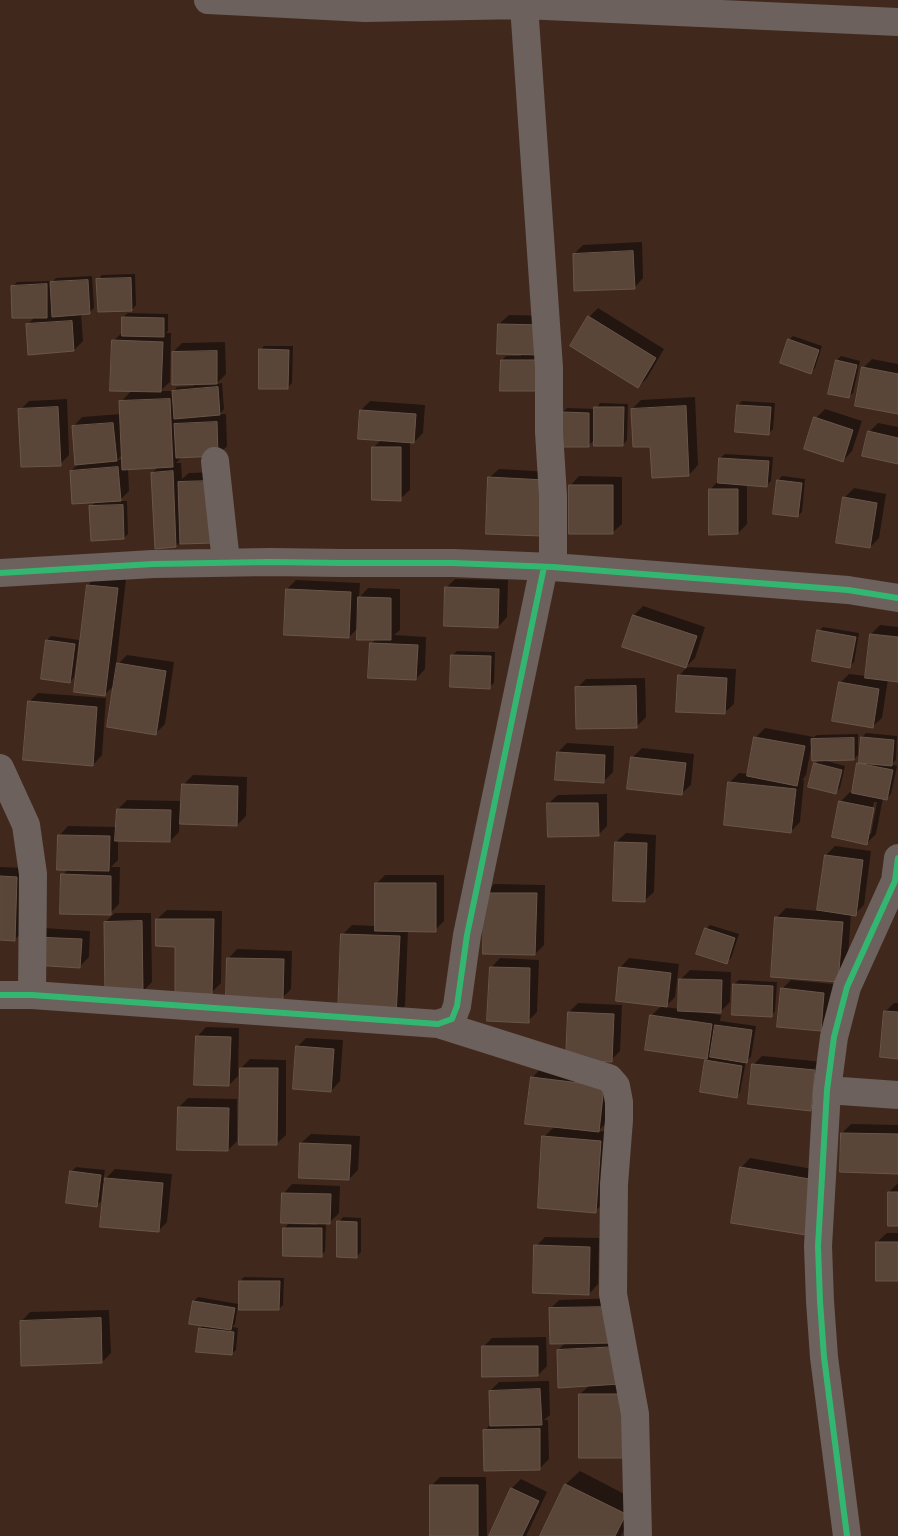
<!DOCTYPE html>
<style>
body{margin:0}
canvas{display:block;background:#41281d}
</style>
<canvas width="898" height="1536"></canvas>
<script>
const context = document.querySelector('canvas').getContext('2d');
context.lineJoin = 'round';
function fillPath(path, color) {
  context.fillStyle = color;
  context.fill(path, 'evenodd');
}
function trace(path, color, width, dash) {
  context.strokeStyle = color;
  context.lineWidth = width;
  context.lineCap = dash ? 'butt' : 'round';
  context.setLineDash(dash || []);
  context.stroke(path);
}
fillPath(new Path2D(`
 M642,242L643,278L634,288L574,254L583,245Z
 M135,274L136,305L132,310L98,280L102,275Z
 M92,276L94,308L89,313H81L83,341L74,350L27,325L35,317L13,286L17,282L51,281V283L56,278Z
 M598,308L664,349L647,378L638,387L589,317Z
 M128,313L168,314V331L166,333H171L170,382L160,391H174L177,387L194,386L173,352L182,343L225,342L226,374L216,384L222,383L224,409L220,414H226L227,446L218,455L182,457L176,463H181L182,479L189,473L221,472L181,541L176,546L152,473L158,467L128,468L129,491L119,501H127L128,534L124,538L90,507L96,502L71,471L79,463L73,427L82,417L121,414V402L132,390L113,341L123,332V317ZM123,454V459L117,460Z
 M509,315L551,316L543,386L502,360L506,356H521V354L499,324Z
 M793,336L822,346L815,368L811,372L789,340Z
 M264,346H293L292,383L288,387L260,350Z
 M841,356L860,361L853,393L848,397L837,360Z
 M872,359L898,364V412L863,368Z
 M695,397L698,465L689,475L652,445L632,409L641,400Z
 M67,399L69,455L60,464L20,410L29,401Z
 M370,401L425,405L423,433L414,442L410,441V490L400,499L374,447L381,440L361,410Z
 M742,401L775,403L773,429L769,433L738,405Z
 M600,403L628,404L627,440L623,445L595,439L588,446L563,412L567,408L596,409Z
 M825,409L862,421L852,451L843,461L816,418Z
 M878,423L898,427V463L869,432Z
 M725,454L773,457L771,481L767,485L747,484V524L738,533L710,490L719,480L720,458Z
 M499,469L553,472L542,535L489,478Z
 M579,476L622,477V524L612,533L570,486Z
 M782,476L805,479L802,512L797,516L778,481Z
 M854,488L886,494L879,538L870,547L844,498Z
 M97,576L126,579L116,666L127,655L174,662L165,724L155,734L115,685L104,695L88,585Z
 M455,579L508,580L507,617L498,627L446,588Z
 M296,580L360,583L359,598L368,588L400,589V630L394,635L426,637L425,669L416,679L371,644L376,639L359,627L349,637L287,589Z
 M643,606L705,627L695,658L686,667L736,669L734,704L724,713L679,676L687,667L624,646L634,615Z
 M880,625L898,627V680L888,679L882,718L872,727L840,683L849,674L866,676L871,634Z
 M823,627L859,633L854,662L849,667L819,631Z
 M51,636L79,640L74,677L70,682L47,640Z
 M457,651L495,652L494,683L489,687L453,655Z
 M645,678L646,717L637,726L577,688L586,679Z
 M38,693L106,698L102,755L93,765L29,702Z
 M765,728L814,737L817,735L858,734V755L854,759L823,760L845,766L840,788L835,793L815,764L819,760L811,748L806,775L802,780H804L800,822L791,831L730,782L739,773L749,774L756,737Z
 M866,733L897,736L896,760L891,764L897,766L891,794L887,798H883L876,834L867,843L840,802L850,792L853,793L858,764L860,762L862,737ZM874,802H877L871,834H868Z
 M567,743L614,746L613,772L604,781L558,752Z
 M642,748L694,754L691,785L681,794L633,757Z
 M193,775L247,777L246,816L237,825L184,784Z
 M607,794V826L598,835L548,804L558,795Z
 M127,800L180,801L179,832L170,841L118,840V860L111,867H120L119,904L110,913L63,875L69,868L59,836L68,826L117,827L118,809Z
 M626,833L656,835L654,892L644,901L616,842Z
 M835,846L871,851L864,905L855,914H851L847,971L838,981L777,917L786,908L818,911L826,855Z
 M0,867L26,868L24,931L14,940L0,939Z
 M385,875H444V921L435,930H408L405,1006L396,1015L343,934L352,925L376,926V884Z
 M494,884L545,885L544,945L535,954L485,893Z
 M167,910L222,911L221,983L212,992L157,919Z
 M115,913H151L152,982L143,991L105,922Z
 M710,925L739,934L731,958L727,962L706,929Z
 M44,928L90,931L89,957L80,966L34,964Z
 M237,949L292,951L291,989L282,998L228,959Z
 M500,958L539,960L537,1012L528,1021L491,968Z
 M629,958L679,964L675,997L665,1007L679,1009L680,980L690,970L731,972L730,1002L721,1011H706V1013L721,1015L720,1021L756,1026L751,1057L746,1061L740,1092L736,1097L706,1061L709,1058L646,1049L651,1016L662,1005L620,968Z
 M739,980L777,982L775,1011L771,1016L734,984Z
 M791,980L833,984L829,1021L820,1030L782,989Z
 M578,1003L622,1005L620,1051L611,1060L569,1012Z
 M894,1003H898V1057L885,1012Z
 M206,1027L239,1028L238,1076L229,1085L197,1037Z
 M306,1038L343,1040L340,1081L331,1091L297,1047Z
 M762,1056L824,1062L820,1101L811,1110L753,1065Z
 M250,1059L286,1060V1135L276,1144L241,1068Z
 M541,1068L613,1077L607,1122L598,1131L609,1132L605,1202L595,1211L544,1137L555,1126L532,1078Z
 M188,1098L237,1099V1141L228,1150L179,1107Z
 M851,1124L898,1125V1172L842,1133Z
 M311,1134L360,1136L358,1170L349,1179L301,1143Z
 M750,1158L824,1171L815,1225L741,1168Z
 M76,1167L105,1170L103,1181L115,1169L172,1174L167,1222L158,1231L105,1184L103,1183L101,1201L96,1206L67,1202L72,1171Z
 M898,1183V1224L889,1192Z
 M292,1184L340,1186L339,1213L330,1222H326L325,1251L321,1256L284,1229L288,1224L317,1225V1222L283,1194Z
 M343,1217L361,1218V1252L356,1257L339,1222Z
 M887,1233H898V1280L877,1242Z
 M545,1237L599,1238L598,1284L589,1294L536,1246Z
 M244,1277L284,1278L283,1305L279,1309L240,1282Z
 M198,1297L238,1304L235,1324L232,1327L238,1328L236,1350L231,1354L200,1328L204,1325L194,1301Z
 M621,1298L634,1447L580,1394L590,1385L558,1350L566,1342L550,1309L559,1300Z
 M109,1310L111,1353L102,1362L21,1322L30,1312Z
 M546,1337L547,1366L538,1375L483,1347L492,1338Z
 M549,1381L550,1415L544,1420H548L549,1459L540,1468L484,1431L491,1424L490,1391L499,1382Z
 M580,1471L638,1501L621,1536H541L566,1484Z
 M440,1477H486L487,1536H431V1486Z
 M521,1479L547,1492L526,1536H490L512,1488Z`), '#0007');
const building = new Path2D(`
 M633,251L635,289L574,291L573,254Z
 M131,278L132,311L98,312L96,279Z
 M88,280L90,314L52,317L50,282Z
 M47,284V318H12L11,286Z
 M588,316L656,358L638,388L570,346Z
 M122,317L164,318V337L122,336Z
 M72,321L74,351L28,355L26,324Z
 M498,324L543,325L542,355L497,354Z
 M788,339L819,350L811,374L780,363Z
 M112,340L163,342L161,392L110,391Z
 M259,349L289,350L288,389H259Z
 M217,351V384L172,385V352Z
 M501,360H539V391H500Z
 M836,360L857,365L849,398L828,394Z
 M862,367L898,374V414L855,406Z
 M218,387L220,415L174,419L172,391Z
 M170,399L173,467L122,470L119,401Z
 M737,405L771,407L769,435L735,432Z
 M686,406L689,476L652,478L650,447H633L631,409Z
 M58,407L61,466L21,467L18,409Z
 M594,407H624L623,446H594Z
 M360,410L416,414L414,443L358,439Z
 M562,412L589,413V447H561Z
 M814,417L853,430L843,462L804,449Z
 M217,422L218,456L176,458L174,424Z
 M113,423L117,461L75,465L72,426Z
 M868,431L898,438V464L862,456Z
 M372,447H401V501L372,500Z
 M719,458L769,461L767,487L718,483Z
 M118,467L121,501L72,504L70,471Z
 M173,471L176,547L155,549L151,473Z
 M488,477L545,480L542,536L486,534Z
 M777,480L802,483L798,517L773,514Z
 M212,481L214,543L180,544L178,482Z
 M569,485H613V534H569Z
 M709,489H738V534L709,535Z
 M843,497L877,503L870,548L836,543Z
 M123,505L124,539L91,541L89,506Z
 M87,585L118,588L105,696L74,692Z
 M445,587L499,589L498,628L444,626Z
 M286,589L351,592L349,638L284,635Z
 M358,597L391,598V640H357Z
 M633,615L697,636L686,668L622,647Z
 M817,630L856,637L850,668L812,661Z
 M870,634L898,637V682L865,678Z
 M46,640L75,644L70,683L41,679Z
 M370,643L418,645L416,680L368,678Z
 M451,655L491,656L490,689L450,687Z
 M117,663L166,671L156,735L107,727Z
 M678,675L727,678L725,714L676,712Z
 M839,682L879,689L873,728L832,721Z
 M636,686L637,728L576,729L575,687Z
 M28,701L97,707L93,766L23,760Z
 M754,737L805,746L797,786L747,776Z
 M861,737L894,740L892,766L859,763Z
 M854,738V760L812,761L811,739Z
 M557,752L605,755L604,783L555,780Z
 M631,757L686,763L682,795L627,789Z
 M814,763L842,770L836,794L808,787Z
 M857,763L893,770L887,800L852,793Z
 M728,782L796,789L791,833L724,825Z
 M182,784L238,786L237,826L180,824Z
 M839,801L874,808L867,845L832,837Z
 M547,803H598L599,836L548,837Z
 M117,809L171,810L170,842L115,841Z
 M58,835L110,836L109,871L57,870Z
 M615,842L647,843L645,902L613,901Z
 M825,855L863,860L856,916L817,910Z
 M61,874L111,876V915L60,914Z
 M0,876L17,877L15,941L0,940Z
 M375,883H436V932L375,931Z
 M484,893H537L535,955L483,954Z
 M775,917L843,922L838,982L771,977Z
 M156,919H214L212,994L175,993V947L156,946Z
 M142,921L143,993H105L104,922Z
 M705,928L735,938L727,964L696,954Z
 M341,934L400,936L396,1017L338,1014Z
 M34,937L82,939L80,968L33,965Z
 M227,958L284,959L283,999L226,998Z
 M490,967L530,968L529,1023L487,1021Z
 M619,967L671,973L667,1007L616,1001Z
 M679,979L722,980L721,1013L678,1011Z
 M733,984L773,986L772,1017L732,1015Z
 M781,988L824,993L821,1031L777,1027Z
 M884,1011L898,1012V1059L880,1057Z
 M568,1012L614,1014L612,1062L566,1060Z
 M650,1015L712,1024L707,1059L645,1050Z
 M715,1025L752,1030L747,1063L710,1057Z
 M196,1036L231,1037L229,1086L194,1085Z
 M296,1046L334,1049L331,1092L293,1089Z
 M705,1060L742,1066L737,1098L700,1092Z
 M752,1064L815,1070L811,1111L748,1104Z
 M240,1068H278L277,1145H239Z
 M531,1077L604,1086L599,1132L525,1124Z
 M178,1107L229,1108L228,1151L177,1150Z
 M841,1133L898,1134V1174L840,1172Z
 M542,1136L601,1141L596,1213L538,1208Z
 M300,1143L351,1145L349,1180L299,1178Z
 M740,1167L815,1180L806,1235L731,1223Z
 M70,1171L101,1175L97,1207L66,1203Z
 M105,1178L163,1183L159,1232L100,1227Z
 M888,1192H898V1226H888Z
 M282,1193L331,1194L330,1224L281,1223Z
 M337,1221L357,1222V1258L337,1257Z
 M283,1228H322V1257L283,1256Z
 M876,1242H898V1281H876Z
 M534,1245L590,1247L589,1295L533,1293Z
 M239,1281H280L279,1310H239Z
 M193,1301L235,1308L231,1330L189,1324Z
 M613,1307V1343L550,1344L549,1308Z
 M101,1318L102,1363L21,1366L20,1321Z
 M199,1328L234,1332L232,1355L196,1352Z
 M482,1346H538V1376L482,1377Z
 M618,1347L620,1384L558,1388L557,1350Z
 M540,1389L542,1425L490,1426L489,1391Z
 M579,1394H626L625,1458H579Z
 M540,1429V1470L484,1471L483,1430Z
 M565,1484L626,1514L615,1536H540Z
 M430,1485H478V1536H430Z
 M511,1488L539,1501L522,1536H489Z`);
fillPath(building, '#5a4539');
trace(building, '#695649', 1);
trace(new Path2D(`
 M208,0L365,8L524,5L898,22
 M524,5L549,368V432L553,496V567
 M215,461L226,562
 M0,573L153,564L270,562L341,563H453L553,567L848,590L898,598
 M0,768L26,825L33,874L32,995
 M0,995H32L438,1024L452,1019L457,1006L467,935L544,567
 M438,1024L609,1078L616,1086L619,1102V1120L614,1184L613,1294L635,1414L638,1536
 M827,1090L898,1095
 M847,1536L824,1357L820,1301L818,1246L827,1090L834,1037L847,987L895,881L898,858`), '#6c615d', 28);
trace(new Path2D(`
 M0,573L153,564L270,562L341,563H453L553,567L848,590L898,598
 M0,995H32L438,1024L452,1019L457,1006L467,935L544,567
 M847,1536L824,1357L820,1301L818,1246L827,1090L834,1037L847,987L895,881L898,858`), '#33b770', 6);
</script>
